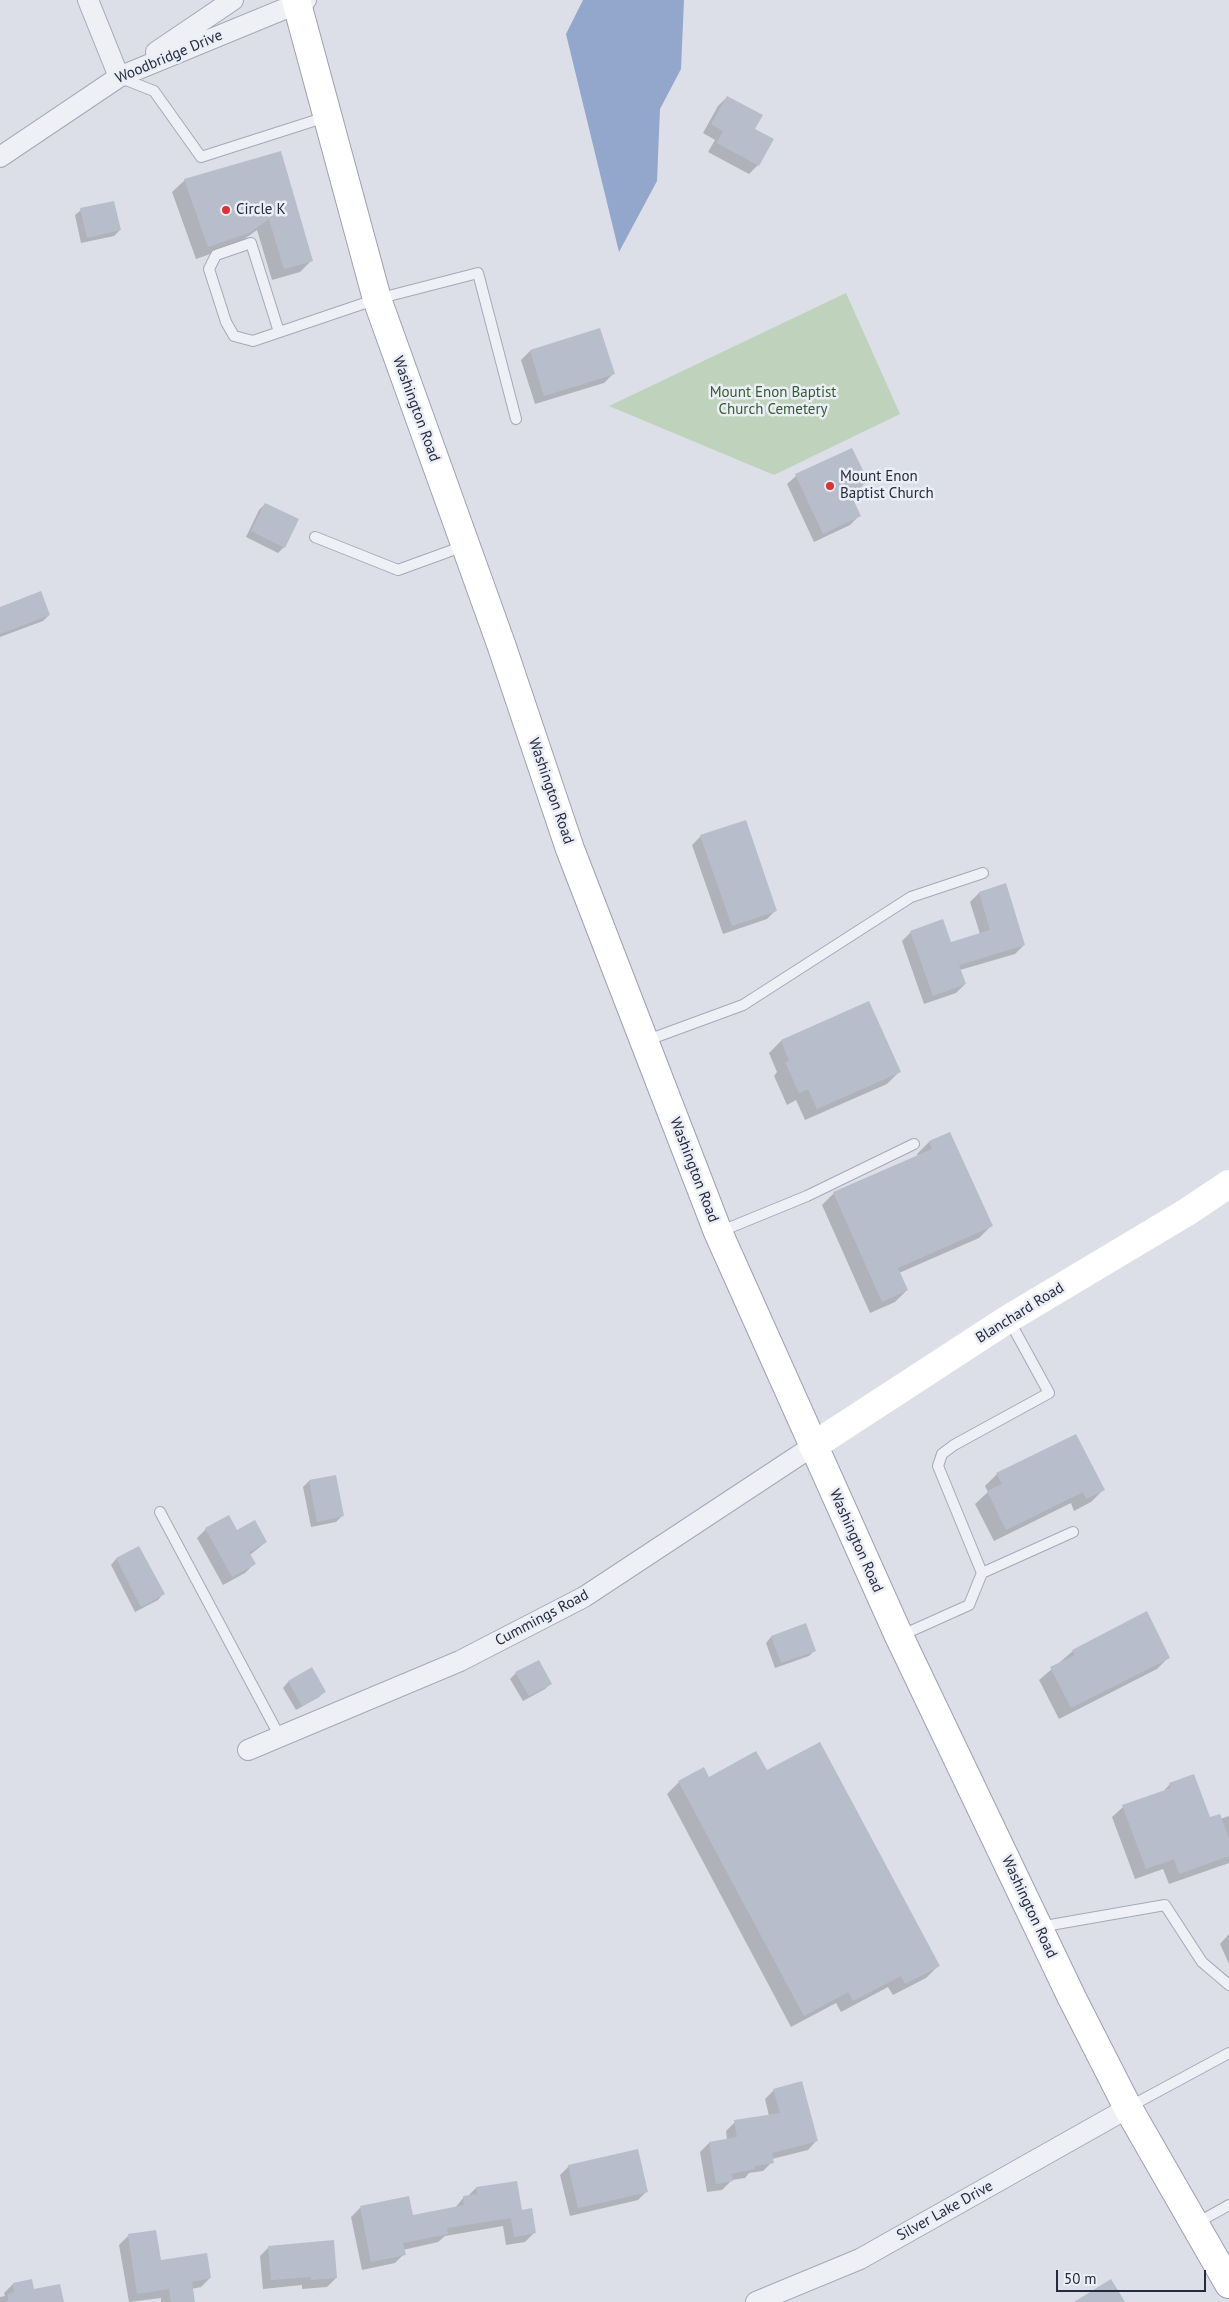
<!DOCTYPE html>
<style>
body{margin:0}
#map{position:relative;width:1229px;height:2302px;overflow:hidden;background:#dcdfe8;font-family:"PT Sans",sans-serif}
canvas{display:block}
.scale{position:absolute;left:1056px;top:2270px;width:150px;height:22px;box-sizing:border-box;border:2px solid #242a3f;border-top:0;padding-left:6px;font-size:15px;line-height:18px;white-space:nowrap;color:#242a3f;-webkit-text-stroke:4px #ebeef5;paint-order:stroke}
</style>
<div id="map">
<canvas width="1229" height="2302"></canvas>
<div class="scale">50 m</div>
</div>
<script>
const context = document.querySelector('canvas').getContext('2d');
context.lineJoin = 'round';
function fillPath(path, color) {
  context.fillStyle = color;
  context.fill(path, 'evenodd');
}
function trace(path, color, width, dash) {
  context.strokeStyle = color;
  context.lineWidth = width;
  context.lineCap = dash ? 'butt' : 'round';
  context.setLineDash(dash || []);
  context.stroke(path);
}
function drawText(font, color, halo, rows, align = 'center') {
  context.font = font + ' "PT Sans",sans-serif';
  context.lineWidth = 5;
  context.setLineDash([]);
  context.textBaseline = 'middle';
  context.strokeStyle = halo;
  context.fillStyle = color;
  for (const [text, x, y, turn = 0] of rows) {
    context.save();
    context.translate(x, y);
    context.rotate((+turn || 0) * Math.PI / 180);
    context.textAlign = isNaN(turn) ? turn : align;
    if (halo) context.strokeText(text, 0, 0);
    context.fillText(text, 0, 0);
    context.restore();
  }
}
fillPath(new Path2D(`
 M846,293L900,414L774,475L609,406Z`), '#bfd2bc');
fillPath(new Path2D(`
 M583,0H684L681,69L660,109L657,181L619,252L566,34Z`), '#93a7cc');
fillPath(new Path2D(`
 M727,97L754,130L758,165L749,174L708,152L715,140L703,133L718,106Z
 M281,153L312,260L300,272L272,280L257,230L236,245L196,259L172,192L185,180Z
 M81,210L120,230L114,236L81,243L75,215Z
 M530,351L613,374L604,383L535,404L521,360Z
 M796,476L867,481L858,490L849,495L859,516L850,525L814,542L787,484Z
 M265,504L284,547L278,553L246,537L259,510Z
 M0,608L49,615L43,621L0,637Z
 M701,836L776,910L767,919L723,934L692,845Z
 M1005,885L1024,945L1015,954L960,970L965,984L956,993L924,1004L902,941L911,932L950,943L980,934L970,902L979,893Z
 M869,1003L899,1072L887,1084L805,1120L796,1100L787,1105L774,1076L777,1072L769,1053L781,1041Z
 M950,1133L991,1226L979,1238L899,1273L907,1290L895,1302L870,1313L822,1205L834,1193L918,1156L917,1154L929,1142Z
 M997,1474L1103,1490L1091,1502L1074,1511L1071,1503L994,1541L975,1504L988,1492L985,1486Z
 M335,1477L342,1516L336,1522L311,1527L303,1487L309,1481Z
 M206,1529L237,1532L266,1542L250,1555L254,1564L245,1573L223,1585L197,1538Z
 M139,1548L163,1594L158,1600L135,1612L111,1565L116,1559Z
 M805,1624L815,1650L809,1656L775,1668L766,1643L771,1637Z
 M1073,1651L1169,1657L1157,1669L1059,1719L1039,1680Z
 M312,1669L325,1691L319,1697L296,1710L283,1688L288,1682Z
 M516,1673L551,1683L545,1689L523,1701L510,1679Z
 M766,1772L938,1966L926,1978L893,1995L888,1987L841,2012L836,2003L791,2027L667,1794L679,1782Z
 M1170,1784L1209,1818L1220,1819L1229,1816V1863L1169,1884L1163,1869L1135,1879L1112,1817L1123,1807L1162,1793Z
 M1229,1934V1964L1220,1944Z
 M774,2090L817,2140L808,2150L772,2159V2162L763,2171L749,2173L745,2178L732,2180L722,2190L707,2192L700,2152L709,2143L727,2140L726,2131L735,2122L769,2116L765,2099Z
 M569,2166L647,2191L638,2200L570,2216L560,2175Z
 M476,2188L521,2211L534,2233L525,2242L506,2245L503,2226L445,2236L438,2242L403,2250L404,2254L395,2263L362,2270L351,2217L360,2208L412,2216L455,2208L464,2197L468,2196Z
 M128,2236L160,2261L210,2278L201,2287L191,2289L193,2302H161V2298L129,2302L119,2245Z
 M269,2247L336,2278L327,2287L302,2289V2285L263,2289L260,2256Z
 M13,2284L33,2290L63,2302H0V2297L5,2296L4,2293Z`), '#0003');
fillPath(new Path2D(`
 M727,96L763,115L755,129L774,139L759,166L717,143L723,131L711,124Z
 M281,151L313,261L284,269L269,219L249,233L208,247L184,179Z
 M114,201L121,230L87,238L80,208Z
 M600,328L615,374L544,396L530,350Z
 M852,448L869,482L849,491L861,516L823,534L795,474Z
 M265,503L299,519L285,548L251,531Z
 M41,591L50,615L0,634V607Z
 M746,820L777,911L732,926L700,835Z
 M1006,883L1025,945L959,965L966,984L933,996L910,931L943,919L951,942L990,930L979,892Z
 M869,1001L901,1072L817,1109L808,1089L799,1093L785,1062L789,1061L781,1040Z
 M950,1132L993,1226L898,1268L908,1290L882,1302L833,1192L932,1149L929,1141Z
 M1076,1434L1105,1490L1086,1499L1083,1492L1006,1530L987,1491L1002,1484L996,1473Z
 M336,1475L344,1516L317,1522L309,1480Z
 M229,1515L237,1530L255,1520L267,1542L249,1552L256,1564L232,1577L205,1528Z
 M139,1546L165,1594L141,1607L116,1558Z
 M1147,1611L1170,1658L1071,1708L1050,1667L1075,1655L1072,1650Z
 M806,1623L816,1651L781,1663L771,1636Z
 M539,1660L552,1684L529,1696L515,1672Z
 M312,1667L326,1692L302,1706L288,1681Z
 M820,1742L940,1966L905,1984L901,1976L853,2001L848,1992L804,2016L678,1781L704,1767L709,1777L756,1751L767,1770Z
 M1194,1774L1210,1817L1220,1814L1229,1839V1856L1179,1874L1174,1859L1146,1869L1122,1805L1171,1788L1169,1783Z
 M802,2081L818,2141L772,2153L774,2163L755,2166V2169L731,2174L733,2181L716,2184L709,2142L737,2137L734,2120L780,2113L773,2089Z
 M638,2149L648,2192L578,2208L568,2165Z
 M517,2181L522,2210L532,2208L536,2233L514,2237L511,2218L447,2228L448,2234L403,2243L406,2255L371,2262L360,2206L409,2196L413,2215L464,2205L463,2196L477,2194L476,2187Z
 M156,2230L161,2260L207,2253L211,2278L192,2282L195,2302H171L169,2289L137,2294L128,2234Z
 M334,2240L337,2278L311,2280V2277L271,2280L268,2246Z
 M32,2279L34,2289L60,2284L64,2302H8V2294L14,2292L13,2283Z
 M1111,2279L1125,2302H1074Z`), '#b8bdcb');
const lane = new Path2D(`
 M121,78L154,91L201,157L326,117
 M279,332L251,243L216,255L209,269L226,322L234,336L253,341L377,299L478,273L516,419
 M315,537L398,570L464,546
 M645,1041L743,1005L911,897L983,873
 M719,1232L807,1196L914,1144
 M160,1512L280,1737
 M982,1573L1073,1532
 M900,1636L969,1605L982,1573L938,1466L942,1454L954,1445L1049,1393L1009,1320
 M1039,1927L1165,1905L1202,1962L1229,1985
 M1129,2107L1229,2053
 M1195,2224L1229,2205`);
const street = new Path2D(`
 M88,0L119,77
 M156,52L233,0
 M0,157L119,77L306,0
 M248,1750L460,1661L584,1597L813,1446
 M756,2302L860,2259L1128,2108`);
const primary = new Path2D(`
 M296,0L377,299L501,644L570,849L718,1232L899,1636L1072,1998L1128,2108L1229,2284`);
trace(lane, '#a5a9b5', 12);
trace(street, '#a5a9b5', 22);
trace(primary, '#9aa1b4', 30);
trace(lane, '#eff0f6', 10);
trace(street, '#eff0f6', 20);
trace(new Path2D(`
 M813,1446L1008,1319L1187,1212L1229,1184`), '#fff', 28);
trace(primary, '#fff', 28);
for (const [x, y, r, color] of [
 [226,210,5,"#da3336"],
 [830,486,5,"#da3336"]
]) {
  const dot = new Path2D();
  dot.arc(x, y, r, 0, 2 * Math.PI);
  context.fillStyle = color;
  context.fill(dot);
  trace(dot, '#ebeef5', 2);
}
drawText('15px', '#242a3f', '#ebeef5', [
 ["Woodbridge Drive",169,57,-23],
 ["Washington Road",416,409,70],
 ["Washington Road",551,791,71],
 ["Washington Road",694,1170,69],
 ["Blanchard Road",1020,1313,-32],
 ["Washington Road",856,1541,66],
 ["Cummings Road",542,1618,-28],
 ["Washington Road",1029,1907,65],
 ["Silver Lake Drive",945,2211,-29]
]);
drawText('15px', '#242a3f', '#ebeef5', [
 ["Circle K",236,210],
 ["Mount Enon",840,477],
 ["Baptist Church",840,494]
], 'left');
drawText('15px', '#335c30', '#ebeef5', [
 ["Mount Enon Baptist",773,393],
 ["Church Cemetery",773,410]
]);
</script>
